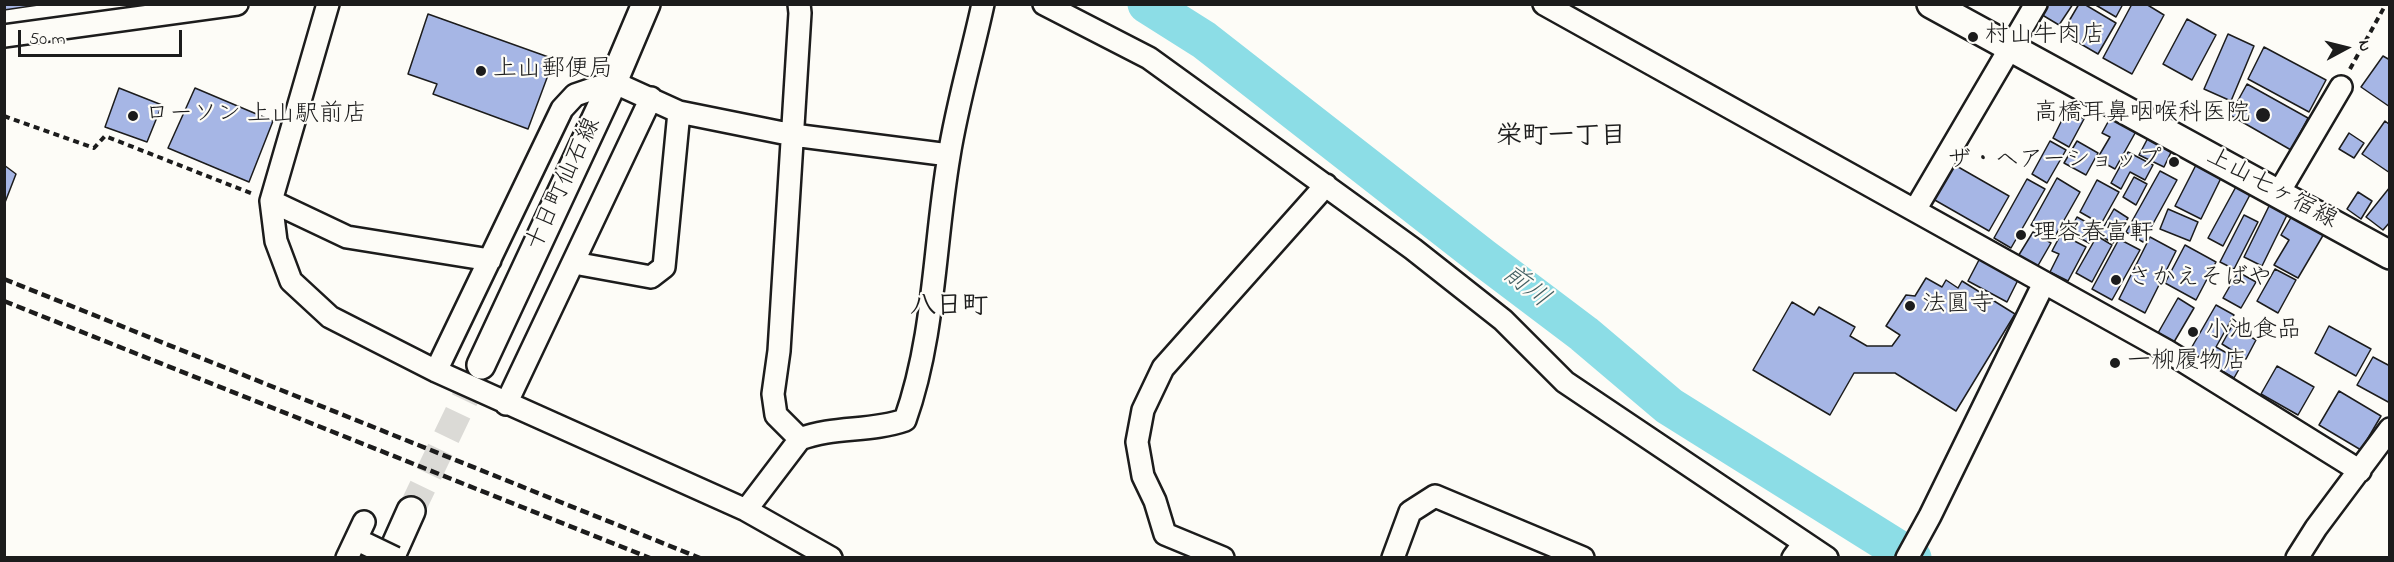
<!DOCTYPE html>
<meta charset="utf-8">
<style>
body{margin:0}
#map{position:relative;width:2394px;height:562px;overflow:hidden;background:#fdfcf7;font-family:"Indie Flower",sans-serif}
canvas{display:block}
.frame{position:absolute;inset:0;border:6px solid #1c1c1c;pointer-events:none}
.north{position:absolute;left:2316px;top:18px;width:60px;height:60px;-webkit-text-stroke:4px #fdfcf7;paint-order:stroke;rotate:83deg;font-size:16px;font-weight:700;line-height:24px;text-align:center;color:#1c1c1c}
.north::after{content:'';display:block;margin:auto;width:21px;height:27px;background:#1c1c1c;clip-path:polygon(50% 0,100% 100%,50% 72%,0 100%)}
.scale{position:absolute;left:18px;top:30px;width:164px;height:27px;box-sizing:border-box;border:3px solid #1c1c1c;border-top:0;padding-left:8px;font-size:18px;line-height:21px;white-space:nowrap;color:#1c1c1c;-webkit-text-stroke:4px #fdfcf7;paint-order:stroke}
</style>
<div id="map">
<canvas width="2394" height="562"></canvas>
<div class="frame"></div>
<div class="north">N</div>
<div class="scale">50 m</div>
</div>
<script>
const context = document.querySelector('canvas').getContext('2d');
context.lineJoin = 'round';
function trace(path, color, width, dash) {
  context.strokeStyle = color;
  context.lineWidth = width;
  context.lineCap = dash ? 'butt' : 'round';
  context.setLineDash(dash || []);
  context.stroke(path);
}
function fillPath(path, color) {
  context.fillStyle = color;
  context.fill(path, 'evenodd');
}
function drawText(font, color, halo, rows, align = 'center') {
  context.font = font + ' "Indie Flower","Klee One",sans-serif';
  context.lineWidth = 4.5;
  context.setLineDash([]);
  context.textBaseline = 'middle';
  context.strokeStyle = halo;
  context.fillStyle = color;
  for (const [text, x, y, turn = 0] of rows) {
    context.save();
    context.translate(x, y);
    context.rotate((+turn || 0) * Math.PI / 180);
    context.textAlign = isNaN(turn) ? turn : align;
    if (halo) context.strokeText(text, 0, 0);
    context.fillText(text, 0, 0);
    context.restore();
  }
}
trace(new Path2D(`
 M1147,4L1204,40L1482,257L1584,334L1669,406L1912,558`), '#8cdde6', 39);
const building = new Path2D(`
 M4,4H45L4,10Z
 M2045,4H2073L2059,25L2039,13Z
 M2079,4H2084L2116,23L2098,54L2062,33Z
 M2094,4H2123L2116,17Z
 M2132,4H2146L2164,15L2132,74L2103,58Z
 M428,14L554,59L528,129L433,94L437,84L408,74Z
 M2187,19L2216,35L2192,80L2163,64Z
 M2228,34L2254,46L2231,101L2204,89Z
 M2264,47L2326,80L2309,112L2248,79Z
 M2383,56L2390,60V107L2361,87Z
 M2247,84L2308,118L2291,150L2230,115Z
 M119,88L162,105L147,142L105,127Z
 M195,88L273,121L249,182L168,148Z
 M2067,110L2084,119L2069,147L2053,138Z
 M2114,111L2139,126L2115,169L2097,159L2110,137L2102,133Z
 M2385,121L2390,125V173L2362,154Z
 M2349,133L2364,143L2354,158L2339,149Z
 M2150,134L2174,146L2164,167L2139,155Z
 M2050,141L2066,150L2047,183L2032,174Z
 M2077,141L2098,153L2086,175L2064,163Z
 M2128,152L2153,165L2145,180L2130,172L2121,189L2111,183Z
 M2198,161L2223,174L2201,219L2175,206Z
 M1953,164L2009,196L1989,231L1933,199Z
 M4,165L16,174L4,205Z
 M2160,171L2177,180L2143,242L2126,232Z
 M2134,177L2147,184L2136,205L2123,197Z
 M2057,178L2080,192L2054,238L2031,225Z
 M2027,179L2045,189L2011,248L1994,238Z
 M2097,180L2119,192L2101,224L2080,212Z
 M2238,183L2252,191L2223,246L2208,238Z
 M2390,187V222L2383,230L2366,217Z
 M2358,192L2372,201L2361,219L2347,209Z
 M2271,202L2289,211L2262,266L2244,257Z
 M2114,209L2128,218L2113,243L2099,235Z
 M2168,209L2198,222L2190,241L2160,229Z
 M2293,214L2325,232L2298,278L2274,265L2289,240L2281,235Z
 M2244,215L2258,222L2234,269L2220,262Z
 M2077,217L2097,228L2089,243L2069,232Z
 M2033,232L2051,243L2036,269L2017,258Z
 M2061,234L2086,247L2068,281L2050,272L2059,254L2052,251Z
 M2097,236L2112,245L2092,282L2076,273Z
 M2150,237L2176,251L2145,313L2119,299Z
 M2119,239L2140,250L2112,300L2092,289Z
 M2185,245L2216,262L2196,300L2165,283Z
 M1980,258L2019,278L2007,302L1968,281Z
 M2275,269L2296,280L2278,313L2257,301Z
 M2238,272L2256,282L2241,308L2223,298Z
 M1926,278L1942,287L1946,280L1958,288L1962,281L2015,314L1956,411L1895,373H1854L1830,415L1753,370L1792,302L1814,315L1819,307L1855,327L1850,336L1867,346H1892L1900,335L1886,326L1906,295L1915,296Z
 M2178,298L2194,308L2174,342L2158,333Z
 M2216,305L2234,315L2216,347L2243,362L2234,378L2189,352Z
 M2232,326L2256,340L2246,359L2222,344Z
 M2329,326L2371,349L2356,376L2315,353Z
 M2373,357L2390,366V403L2357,385Z
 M2277,366L2314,387L2298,415L2261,394Z
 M2339,391L2381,416L2361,450L2319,425Z`);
fillPath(building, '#a6b6e5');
trace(building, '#1c1c1c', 1.5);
trace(new Path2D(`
 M411,511L481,365`), '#dbdad6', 27, [27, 14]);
const minor = new Path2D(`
 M328,4L271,201L276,241L291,281L330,317L436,371L746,510L831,558
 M799,4L800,13L779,351L773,394L776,415L800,439
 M1044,4L1149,58L1413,249L1503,320L1565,382L1827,558
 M1544,4L2167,351L2360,471
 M4,36L237,4
 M2278,194L2341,87
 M271,201L347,237L490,260
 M1915,210L2036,4
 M574,263L651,277L664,267L679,112
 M436,371L562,109L575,95L613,82L679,112L793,135L949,155
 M506,404L651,98
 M746,510L800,439C833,426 871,432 905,420C935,336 934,244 949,156C957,105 972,55 983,4
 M347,558L364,522
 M1223,558L1165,534L1155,501L1143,476L1137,442L1143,410L1163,368L1326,185
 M1393,558L1410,512L1435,496L1583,558
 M1793,558L1804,543
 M1907,558L1930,516L2044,283
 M2297,558L2316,528L2390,429`);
const major = new Path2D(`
 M1931,4L2390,255
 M481,365L613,82L646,4
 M390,558L411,511`);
trace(minor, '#1c1c1c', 26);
trace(major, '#1c1c1c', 32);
trace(new Path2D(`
 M2350,69L2386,4
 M4,116L94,148L105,136L253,194`), '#1c1c1c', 4, [6, 4.5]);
trace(minor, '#fdfcf7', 21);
trace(major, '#fdfcf7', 27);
trace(new Path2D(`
 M4,279L700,558
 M4,301L650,558`), '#1c1c1c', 4.5, [9, 4.5]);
const minorBridge = new Path2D(`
 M366,544L395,558`);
trace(minorBridge, '#1c1c1c', 26, []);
trace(minorBridge, '#fdfcf7', 21);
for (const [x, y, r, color] of [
 [1973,37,6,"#1c1c1c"],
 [481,71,6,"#1c1c1c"],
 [2263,115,8,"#1c1c1c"],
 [133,116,6,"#1c1c1c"],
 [2174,162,6,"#1c1c1c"],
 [2021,235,6,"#1c1c1c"],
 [2116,280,6,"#1c1c1c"],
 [1910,306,6,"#1c1c1c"],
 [2193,332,6,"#1c1c1c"],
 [2115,363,6,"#1c1c1c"]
]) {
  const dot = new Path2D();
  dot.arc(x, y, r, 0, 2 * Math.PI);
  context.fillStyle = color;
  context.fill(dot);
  trace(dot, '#fdfcf7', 2);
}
drawText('24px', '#1c1c1c', '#fdfcf7', [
 ["村山牛肉店",1985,37],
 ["上山郵便局",493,71],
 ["高橋耳鼻咽喉科医院",2250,115,"right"],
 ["ローソン 上山駅前店",145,116],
 ["ザ・ヘアーショップ",2162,162,"right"],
 ["理容春富軒",2033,235],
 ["さかえそばや",2128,280],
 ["法圓寺",1922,306],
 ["小池食品",2205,332],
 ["一柳履物店",2127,363]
], 'left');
drawText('24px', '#1c1c1c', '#fdfcf7', [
 ["十日町仙石線",565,185,-65],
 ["上山七ヶ宿線",2271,190,28]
]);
drawText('bold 26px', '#1c1c1c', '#fdfcf7', [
 ["栄町一丁目",1561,139],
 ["八日町",949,309]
]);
drawText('italic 26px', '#436063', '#fdfcf7', [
 ["前川",1525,288,38]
]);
</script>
